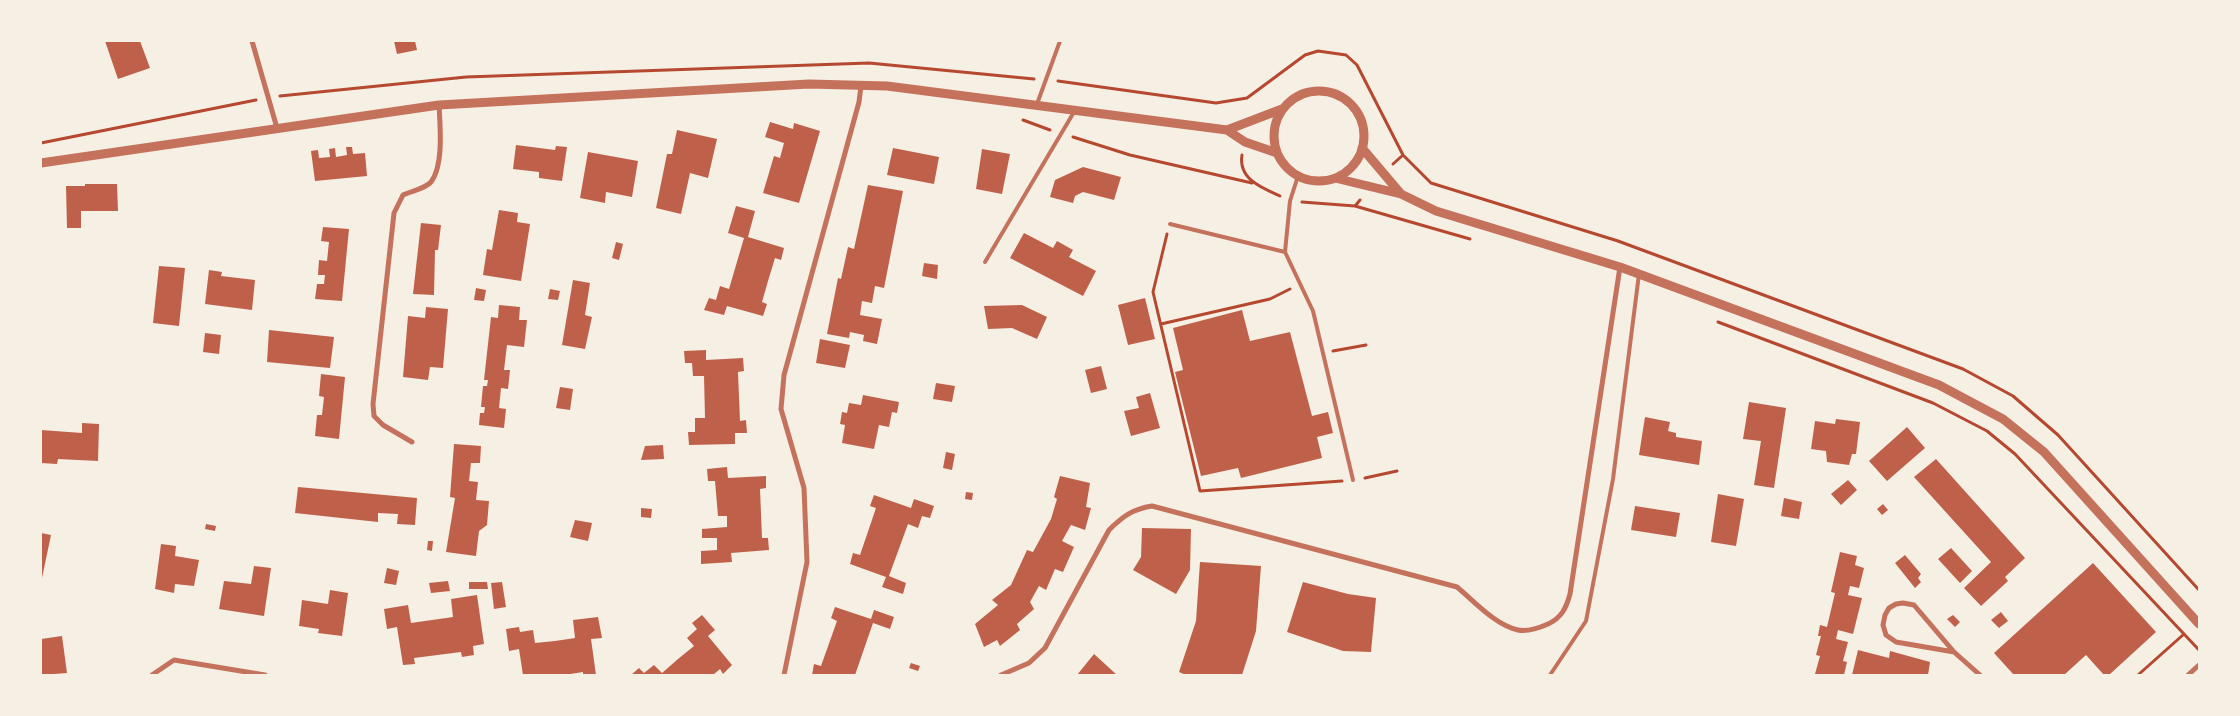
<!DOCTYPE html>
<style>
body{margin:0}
#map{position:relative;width:2240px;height:716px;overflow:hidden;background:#f6efe4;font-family:Helvetica,sans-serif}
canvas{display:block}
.frame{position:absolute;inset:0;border:42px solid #f6efe4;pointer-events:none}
</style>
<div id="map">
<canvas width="2240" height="716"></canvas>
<div class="frame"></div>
</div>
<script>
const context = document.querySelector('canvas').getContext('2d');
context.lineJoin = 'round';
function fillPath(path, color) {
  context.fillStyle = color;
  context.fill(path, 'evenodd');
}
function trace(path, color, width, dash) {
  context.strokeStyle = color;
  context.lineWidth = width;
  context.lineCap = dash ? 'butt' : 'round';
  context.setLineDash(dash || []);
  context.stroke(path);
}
fillPath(new Path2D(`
 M105,41H140L150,68L118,79Z
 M394,41H415L417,50L397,54Z
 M770,122L793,129L794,123L820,131L799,203L763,193L774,156L780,158L784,143L765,137Z
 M677,130L717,139L708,178L690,173L681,214L656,208L667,154H672Z
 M516,145L555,150L556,146L567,147L562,181L539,178V172L513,169Z
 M346,147H352L353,154L365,153L367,176L315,181L311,151L318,150L319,158L330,157L329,149L335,148L336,157L347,155Z
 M893,148L939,157L934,184L887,175Z
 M982,149L1010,154L1002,194L976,189Z
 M588,152L638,161L632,197L606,192L605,203L580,198Z
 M1083,167L1121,177L1114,200L1083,192L1075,196L1073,203L1050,197L1055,180Z
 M85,184H117L118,211H81V228H67L66,186H85Z
 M868,185L903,191L884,288L875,286L872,303L862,301L860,315L882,319L877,344L863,341L864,335L850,332L849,338L827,334L838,278L841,279L848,247L854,249Z
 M736,206L755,211L748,237L784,248L781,260L775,258L768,281L762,302L767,304L763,316L727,306L724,315L704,310L709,298L716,300L720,286L729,289L744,238L728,233Z
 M499,210L518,213L517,222L530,224L521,281L483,275L487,249L492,250Z
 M421,223L441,225L438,250H435L434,295L413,294Z
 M323,227L349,229L342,301L315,299L317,284H324L325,275H318L319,260L327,261L329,242L321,241Z
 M1024,233L1053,248L1057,241L1073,250L1069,257L1096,271L1083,296L1010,258Z
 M616,242L623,244L619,260L612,258Z
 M924,263L938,265L937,279L922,276Z
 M159,266L185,268L179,326L153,323Z
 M209,270L222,272L221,276L255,280L252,310L205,304Z
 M573,280L590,283L585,315L592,317L585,349L562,345Z
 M476,288L486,290L484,301L474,300Z
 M550,289L560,291L558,300L548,299Z
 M1145,298L1155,339L1128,345L1118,305Z
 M499,305L520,307L519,320H527L524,347L507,345L504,370H510L508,389L501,388L499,408L506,409L504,428L479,425L480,413H484L485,407H481L483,386H487L488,380H484L491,317L498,318Z
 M1022,305L1047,317L1037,339L1012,328L988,329L984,306Z
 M426,307L448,309L443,368L430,367L428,380L403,377L408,316L425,318Z
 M1242,310L1250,341L1290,332L1312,416L1328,412L1333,433L1317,437L1322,458L1241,478L1238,468L1201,476L1175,372L1183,370L1173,328Z
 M269,330L334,337L330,368L267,362Z
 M205,333L221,335L219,354L203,352Z
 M820,339L850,345L845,368L816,363Z
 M706,350V360L743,358L744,371L738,372L740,421L746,420L747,433H735V444L689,445L688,432H695V418H705L704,376H693L692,363H685L684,351Z
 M1101,366L1107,389L1091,393L1085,370Z
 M321,374L345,377L339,439L315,436L317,415H322L324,397L319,396Z
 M936,383L955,386L952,402L933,399Z
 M560,387L573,389L570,410L556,408Z
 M1150,393L1160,428L1131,436L1124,411L1139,408L1136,397Z
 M863,395L899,402L897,413L892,412L889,427L879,425L874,449L842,443L845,425L840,424L842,412L847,413L849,403L861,405Z
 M1749,402L1786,408L1774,488L1754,485L1761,441L1743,439Z
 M1645,417L1670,422L1668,431L1676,433V437L1702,441L1699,465L1639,455Z
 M1836,419L1860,422L1856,454H1852L1849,465L1827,462L1826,451L1811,449L1815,421L1835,424Z
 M82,423L99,424L98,461L58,459L57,464L41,463V430L82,433Z
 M1907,427L1925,448L1887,481L1869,461Z
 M454,444L481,446L480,463H471L469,481L478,482L476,500L489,501L487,525L479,531L476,556L446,552L455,498L450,497Z
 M663,445L664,459L641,460L645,446Z
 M946,452L955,454L952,470L943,468Z
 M1936,459L2025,558L2005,577L2008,581L1981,606L1964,588L1991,562L1914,477Z
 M727,467L728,478L766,476V488L760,489L762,538H768L769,550L731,553L732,562L701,564V551L717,550V538H702V529L727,527V516H718L715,481H708L707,469Z
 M1060,476L1090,483L1086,507L1091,508L1085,530L1071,525L1062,541L1074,547L1063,572L1055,569L1046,590L1039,586L1030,602L1034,609L1017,624L1020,630L1000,646L997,640L984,647L975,624L998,605L992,600L1011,585L1027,550L1033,552L1051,519L1057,499L1054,497Z
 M1848,480L1857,490L1841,505L1831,494Z
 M298,487L417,498L415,525L397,524L398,514L378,513V522L295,513Z
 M966,492L973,493L972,500L965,499Z
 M1718,494L1744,499L1736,546L1711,542Z
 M874,495L911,508L914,499L934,506L930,518L922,516L918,528L908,524L889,576L906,583L903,594L882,587L886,577L850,564L853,553L860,555L876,508L870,506Z
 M1784,498L1802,502L1799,519L1781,516Z
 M1883,504L1888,510L1882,515L1877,509Z
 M1635,506L1680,513L1676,537L1631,530Z
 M641,508L652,509L651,518L641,517Z
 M575,520L592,523L588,541L570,537Z
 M206,524L216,526L215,531L205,529Z
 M1142,528L1191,529L1190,570L1176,594L1133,570L1141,557Z
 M41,533L51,535L42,578H41Z
 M428,541H433L432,551L427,550Z
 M161,544L176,546L175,556L199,560L194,586L175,584L174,593L155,589Z
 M1951,548L1972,571L1960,583L1938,559Z
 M1840,552L1857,556L1855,565L1864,568L1859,588L1850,586L1848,595L1862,598L1853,634L1838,630L1836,639L1848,642L1843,661L1847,662L1844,675H1819L1815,674L1820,656L1816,655L1821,636H1818L1820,625L1827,627L1835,593L1831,592Z
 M1905,555L1921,574L1918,578L1921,582L1915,588L1895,563Z
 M1200,562L1261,566L1256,631L1242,675H1186L1179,672L1196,621Z
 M2093,563L2156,632L2109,675H2104L2086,655L2064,675H2014L1994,653Z
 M254,566L271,568L264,616L219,609L224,581L251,584Z
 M387,568L399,571L396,585L384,583Z
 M448,581L450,591L431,593L429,583Z
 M469,582H487L488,589H469Z
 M502,582L506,607L494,609L491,583Z
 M1303,582L1348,594L1376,598L1371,652L1343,651L1287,632Z
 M330,590L348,593L342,636L318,633L319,629L299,626L302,600L328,604Z
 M477,595L484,644L473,646L474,655L462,657L461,652L414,658L415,664L403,665L397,627L387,629L384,609L408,605L411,623L453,617L451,599Z
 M835,607L871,619L874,610L894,617L890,629L873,623L855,675H812L814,664L821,666L837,621L831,618Z
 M2001,612L2008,621L1999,628L1991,620Z
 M702,615L715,630L708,636L732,665L723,674L720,669L713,675H631L639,668L644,673L654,665L662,673L678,659L694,646L687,638L697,629L692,623Z
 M1953,615L1960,622L1955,627L1947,619Z
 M598,617L602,638L591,639L596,675H583V672L564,675H523L519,649L509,651L506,629L519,627L520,632L533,630L535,643L555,641L575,638L573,620Z
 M62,636L67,673L41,675V639Z
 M1858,650L1889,658L1890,651L1930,662L1928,675H1852Z
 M1094,654L1117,675H1077Z
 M911,663L920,666L918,671L909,668Z`), '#bf614a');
trace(new Path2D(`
 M1058,81L1216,103L1247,98L1305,55L1318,51L1346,55L1357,65L1403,155L1431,183L1618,241L1963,369L2013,396L2058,435L2199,590
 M280,96L466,77L869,63L1034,79
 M1023,120L1050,130
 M1073,137L1130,155L1252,183
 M41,143L256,100
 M1242,155C1238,179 1262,188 1280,196
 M1393,164L1403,155
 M1302,202L1355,206L1360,200
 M1355,206L1470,239
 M1167,234L1153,292L1200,491L1342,481
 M1718,322L1933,403L1987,431L2015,454L2199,650
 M1161,324L1270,299L1290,289
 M1333,351L1366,345
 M1365,478L1397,471
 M2138,675L2184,634`), '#b5482f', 3);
trace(new Path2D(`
 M1037,104L1060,41
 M1170,224L1285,252L1290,201L1298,176
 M1285,252L1313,311L1353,480
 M985,262L1074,112
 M1550,675L1586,621L1613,479L1639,274`), '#c5725c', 4);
trace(new Path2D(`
 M252,41L277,128
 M412,442L383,425L374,416L373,404L394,213L403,195C411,191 425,189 431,182C444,165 440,125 439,105
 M1954,652L1896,642L1886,635L1883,625L1885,615L1889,608L1896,604L1903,603L1914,605L1954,652L1980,675
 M152,675L174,660L265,675
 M784,675L807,562L804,488L781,409L784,375L859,102L861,86
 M1001,675L1029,663L1045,648L1109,530C1123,516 1133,509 1152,506L1457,587C1474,601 1495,625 1518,630C1527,632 1539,628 1548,624C1561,618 1566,609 1570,594L1620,267
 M2188,675L2199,665`), '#c5725c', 5);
trace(new Path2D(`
 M1274 136a45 45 0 1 1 90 0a45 45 0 1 1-90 0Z
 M1227,130L1282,109
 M1362,148L1401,194
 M41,163L439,105L809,84L887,86L1227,130L1245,142L1277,153
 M1335,178L1401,194L1436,211L1620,267L1939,385L2003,419L2044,452L2199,624`), '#c5725c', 9);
</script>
